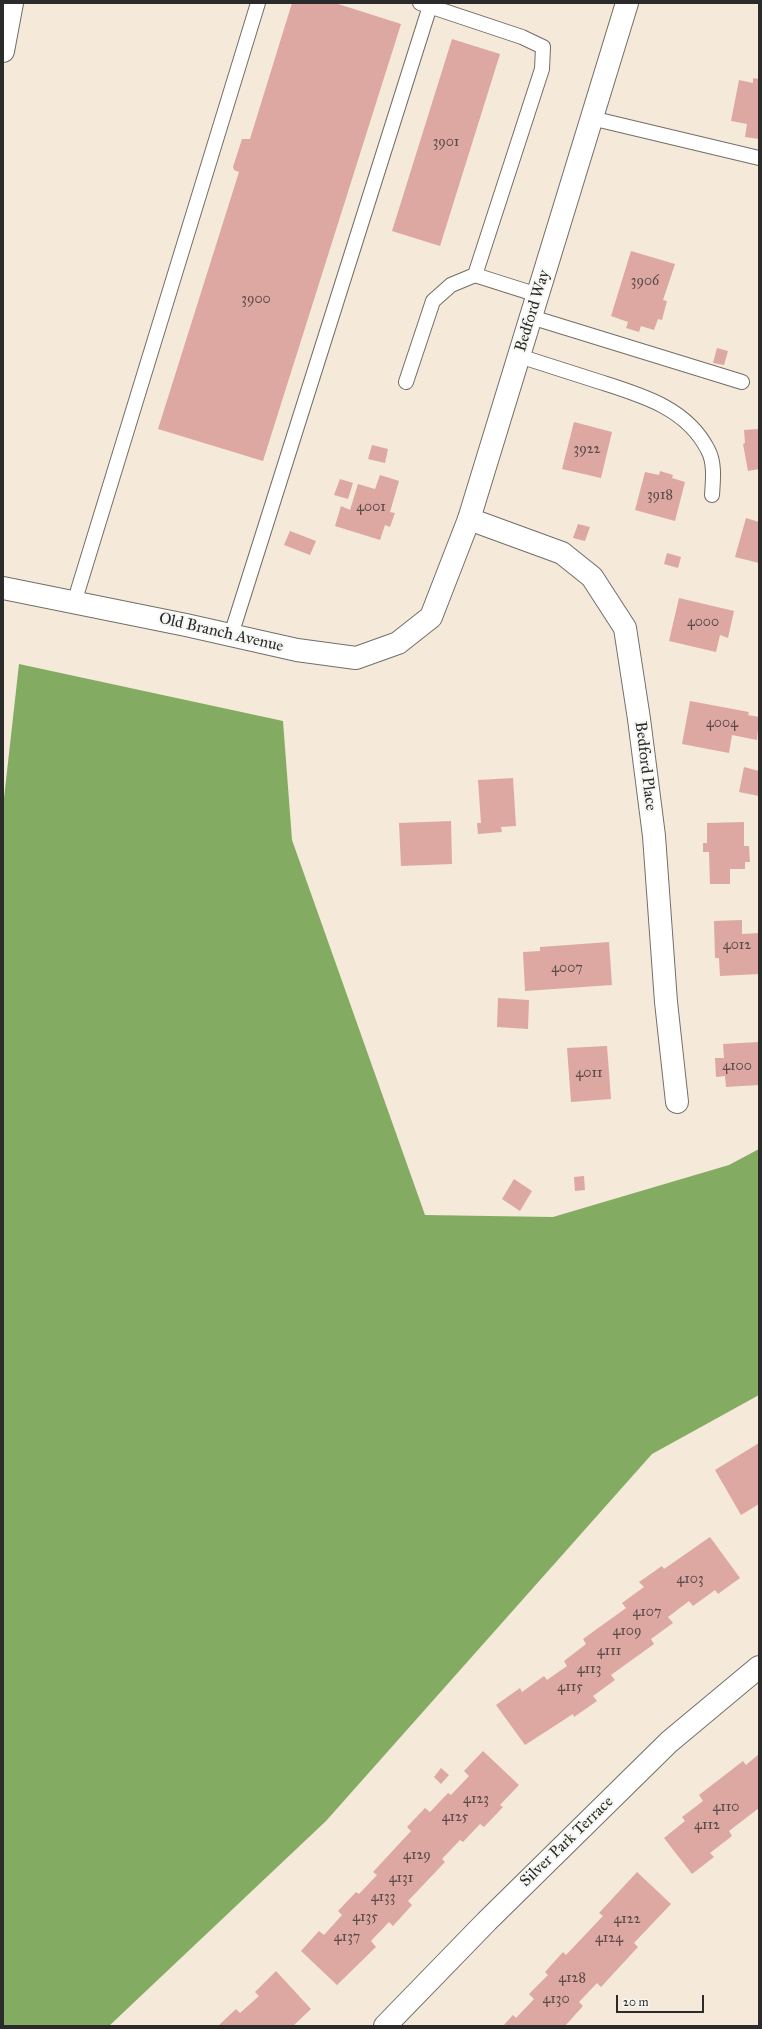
<!DOCTYPE html>
<style>
body{margin:0}
#map{position:relative;width:762px;height:2029px;overflow:hidden;background:#f5e9d9;font-family:"IM FELL Great Primer",serif}
canvas{display:block}
.frame{position:absolute;inset:0;border:4px solid #2b2b2b;pointer-events:none}
.scale{position:absolute;left:616px;top:1995px;width:88px;height:18px;box-sizing:border-box;border:2px solid #2b2b2b;border-top:0;padding-left:5px;font-size:12px;line-height:14px;white-space:nowrap;color:#2b2b2b;-webkit-text-stroke:3px #f6f6f2;paint-order:stroke}
</style>
<div id="map">
<canvas width="762" height="2029"></canvas>
<div class="frame"></div>
<div class="scale">20 m</div>
</div>
<script>
const context = document.querySelector('canvas').getContext('2d');
context.lineJoin = 'round';
function fillPath(path, color) {
  context.fillStyle = color;
  context.fill(path, 'evenodd');
}
function trace(path, color, width, dash) {
  context.strokeStyle = color;
  context.lineWidth = width;
  context.lineCap = dash ? 'butt' : 'round';
  context.setLineDash(dash || []);
  context.stroke(path);
}
function drawText(font, color, halo, rows, align = 'center') {
  context.font = font + ' "IM FELL Great Primer",serif';
  context.lineWidth = 4;
  context.setLineDash([]);
  context.textBaseline = 'middle';
  context.strokeStyle = halo;
  context.fillStyle = color;
  for (const [text, x, y, turn = 0] of rows) {
    context.save();
    context.translate(x, y);
    context.rotate((+turn || 0) * Math.PI / 180);
    context.textAlign = isNaN(turn) ? turn : align;
    if (halo) context.strokeText(text, 0, 0);
    context.fillText(text, 0, 0);
    context.restore();
  }
}
fillPath(new Path2D(`
 M19,664L283,721L292,840L425,1215L553,1217L729,1165L759,1149V1395L652,1454L326,1821L109,2026H3V807Z`), '#83ab62');
fillPath(new Path2D(`
 M292,3H335L401,24L263,461L158,429L239,172L234,170L233,167L242,139H250Z
 M452,39L500,54L440,246L392,231Z
 M753,78L759,79V139L745,137L747,124L731,121L739,80L753,83Z
 M631,251L675,264L663,300L667,301L662,320L658,319L654,330L641,326L639,332L626,328L628,322L611,316Z
 M717,348L728,351L724,365L713,363Z
 M574,422L612,432L601,478L562,469Z
 M759,429V469L748,471L743,444L745,443L744,430Z
 M372,445L388,449L385,463L368,459Z
 M660,471L673,475L672,478L685,482L675,521L635,510L645,472L659,475Z
 M380,475L399,481L390,512L395,513L390,527L385,525L380,540L335,526L341,506L350,510L358,484L375,489Z
 M340,479L353,483L348,499L334,495Z
 M746,518L759,522V563L735,557Z
 M578,524L590,527L585,541L573,538Z
 M290,531L316,541L310,555L284,545Z
 M667,553L681,557L678,568L664,564Z
 M679,598L734,611L728,638L720,635L716,652L669,641Z
 M690,701L749,712L748,715L759,717L757,740L732,735L729,753L682,744Z
 M744,767L759,771V796L739,792Z
 M513,778L516,826L501,827L502,832L478,834L477,823H481L478,780Z
 M451,821L452,864L401,866L399,823Z
 M744,822V846H749L750,862H745V869H730V884H710L709,852H703V843H707V823Z
 M742,920V934L759,933V974L720,976L719,958H715L714,921Z
 M609,942L612,985L525,991L523,952L540,951V947Z
 M498,998L529,1000L528,1029L497,1027Z
 M759,1042V1085L726,1087L725,1076L716,1077L715,1058H724L723,1044Z
 M607,1046L611,1099L571,1102L567,1048Z
 M584,1176L585,1190L575,1191L574,1177Z
 M514,1179L532,1191L520,1211L502,1199Z
 M759,1443V1504L741,1515L715,1470Z
 M710,1537L740,1578L718,1594L715,1590L693,1606L689,1601L668,1617L673,1623L651,1639L654,1644L611,1675L615,1680L593,1696L597,1701L574,1717L573,1714L525,1745L496,1705L520,1688L522,1692L544,1676L547,1680L567,1666L564,1661L586,1644L583,1639L626,1608L622,1603L644,1587L639,1582L662,1566L664,1569Z
 M483,1751L519,1785L500,1805L503,1807L484,1827L480,1824L463,1842L460,1840L442,1859L445,1862L408,1901L412,1905L393,1926L389,1922L371,1941L376,1947L337,1985L301,1951L319,1931L324,1935L342,1915L338,1911L356,1892L359,1894L377,1875L373,1872L411,1831L407,1827L425,1808L430,1812L448,1793L451,1795L469,1776L464,1771Z
 M759,1754V1808L729,1831L732,1836L710,1853L714,1857L692,1874L664,1838L685,1821L682,1817L703,1801L699,1795L743,1761L746,1765Z
 M441,1768L449,1775L441,1784L434,1777Z
 M637,1872L671,1904L634,1943L638,1947L601,1987L597,1983L579,2002L583,2006L565,2026H503L513,2015L516,2018L534,1999L529,1994L548,1975L545,1972L563,1952L566,1955L603,1916L599,1913Z
 M276,1971L311,2009L293,2026H218L236,2009L240,2013L259,1996L255,1992Z`), '#dda8a1');
const service = new Path2D(`
 M420,3L522,37L543,47L542,69L475,275
 M591,118L759,158
 M531,317L742,382
 M519,356C544,364 569,372 594,380C637,394 686,406 708,450C715,463 713,480 712,495
 M406,382L433,301L451,285L475,275L538,295
 M74,603L258,3
 M231,635L430,6`);
const minor = new Path2D(`
 M3,51L12,3
 M469,519L562,553L592,577L625,628L639,719L654,836L666,1002L677,1102
 M385,2026L487,1921L669,1742L759,1667`);
const tertiary = new Path2D(`
 M3,588L186,625L297,650L356,658L398,643L431,617L469,519L627,3`);
trace(service, '#726e68', 16);
trace(minor, '#726e68', 24);
trace(tertiary, '#726e68', 24);
trace(service, '#fff', 14);
trace(minor, '#fff', 22);
trace(tertiary, '#fff', 22);
drawText('14px', '#584a48', null, [
 ["3901",446,143],
 ["3906",645,282],
 ["3900",256,300],
 ["3922",587,450],
 ["3918",660,496],
 ["4001",371,508],
 ["4000",703,623],
 ["4004",722,724],
 ["4012",737,946],
 ["4007",567,969],
 ["4100",737,1067],
 ["4011",589,1074],
 ["4103",690,1580],
 ["4107",647,1613],
 ["4109",627,1632],
 ["4111",609,1652],
 ["4113",589,1670],
 ["4115",570,1688],
 ["4123",476,1800],
 ["4110",726,1808],
 ["4125",455,1818],
 ["4112",707,1826],
 ["4129",417,1856],
 ["4131",401,1879],
 ["4133",383,1898],
 ["4135",365,1918],
 ["4122",627,1920],
 ["4137",347,1938],
 ["4124",609,1939],
 ["4128",572,1979],
 ["4130",556,2000]
]);
drawText('16px', '#2b2b2b', '#f6f6f2', [
 ["Bedford Way",533,311,-73],
 ["Old Branch Avenue",221,633,13],
 ["Bedford Place",645,766,83],
 ["Silver Park Terrace",567,1842,-44]
]);
</script>
